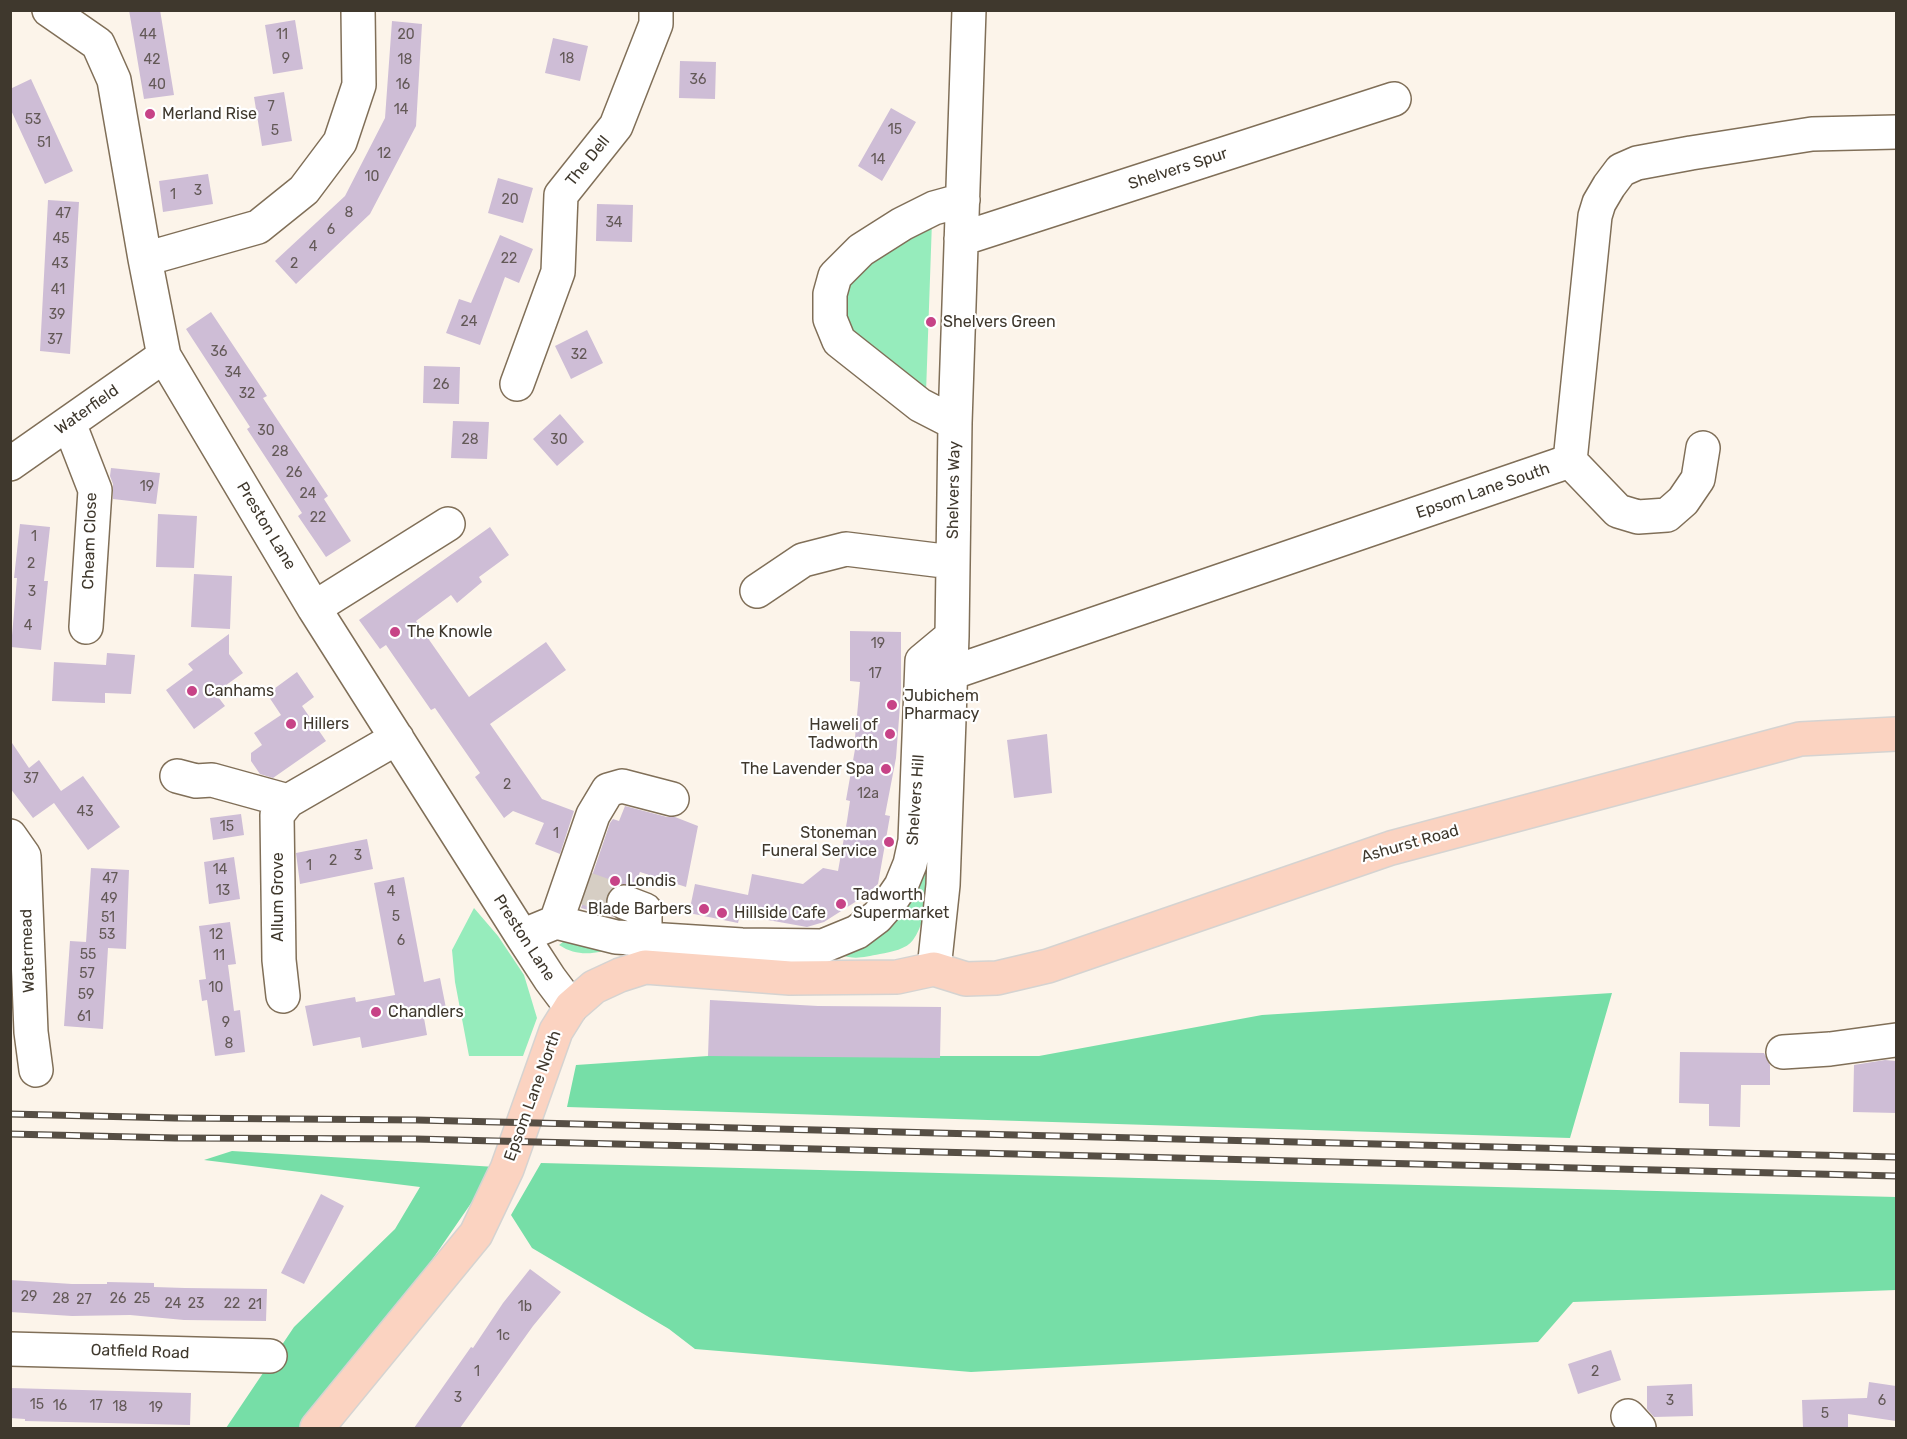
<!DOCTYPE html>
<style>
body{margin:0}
#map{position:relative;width:1907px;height:1439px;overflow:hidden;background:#fcf4ea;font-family:Rubik,sans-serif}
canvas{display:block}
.frame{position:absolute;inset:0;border:12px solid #3f382d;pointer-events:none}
</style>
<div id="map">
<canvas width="1907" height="1439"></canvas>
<div class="frame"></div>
</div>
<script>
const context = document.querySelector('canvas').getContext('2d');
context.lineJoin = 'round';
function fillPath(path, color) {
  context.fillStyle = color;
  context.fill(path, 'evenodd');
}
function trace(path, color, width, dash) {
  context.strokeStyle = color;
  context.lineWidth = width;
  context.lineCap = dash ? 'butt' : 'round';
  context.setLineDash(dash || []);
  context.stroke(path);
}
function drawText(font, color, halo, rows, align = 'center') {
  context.font = font + ' Rubik,sans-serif';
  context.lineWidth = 4.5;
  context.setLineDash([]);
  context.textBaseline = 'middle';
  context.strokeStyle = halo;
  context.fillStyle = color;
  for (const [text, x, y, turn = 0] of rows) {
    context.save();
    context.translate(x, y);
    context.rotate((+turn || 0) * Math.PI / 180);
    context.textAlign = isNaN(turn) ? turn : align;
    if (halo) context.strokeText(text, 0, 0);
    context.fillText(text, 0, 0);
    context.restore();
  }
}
fillPath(new Path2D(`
 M932,221L926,393L848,339L842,291L852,273Z
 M931,827C929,857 932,915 913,940C907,949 891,952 880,954C864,957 856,960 840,955Z
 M474,908L498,936L524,975L537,1018L523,1056H469L455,982L452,950Z
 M568,938L618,948C596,953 579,958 559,945Z`), '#96ecbc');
fillPath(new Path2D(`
 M1612,993L1570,1138L567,1107L576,1065L708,1056H1039L1262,1015Z
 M232,1151L496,1167L401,1305L300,1428H226L294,1327L395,1229L420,1187L204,1160Z
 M541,1163L1896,1197V1290L1573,1302L1538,1342L971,1372L695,1349L669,1329L532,1248L511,1215Z`), '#76dea7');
fillPath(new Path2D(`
 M129,10H160L174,95L144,99Z
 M295,20L303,69L273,74L265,25Z
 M392,21L422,24L416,126L370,214L296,284L275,261L345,196L385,118Z
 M553,38L588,46L580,81L545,73Z
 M680,61L716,62L715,99L679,98Z
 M31,79L73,171L45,184L10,108V89Z
 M284,92L292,141L262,146L254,97Z
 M891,108L916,122L882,181L858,166Z
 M208,174L213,204L163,212L159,181Z
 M498,178L533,188L523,223L488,213Z
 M48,200L79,202L70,354L40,351Z
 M597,204L633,205L632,242L596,241Z
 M500,235L533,249L519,283L505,277L480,345L446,333L459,299L471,303Z
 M211,312L267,396L263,398L328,496L324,499L351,541L326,557L298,516L302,513L247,429L250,427L186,329Z
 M587,330L603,363L571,379L555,346Z
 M424,366L460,367L459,404L423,403Z
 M560,414L584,442L557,466L533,439Z
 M453,421L489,422L487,459L451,458Z
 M111,468L160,473L156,504L113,499V484L110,476Z
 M158,514L197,516L194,568L156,567Z
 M20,524L50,527L44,581H48L41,650L11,647L17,578H14Z
 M490,527L509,555L479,577L482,582L457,603L451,595L416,621L469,697L546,642L566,670L490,724L542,799L574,811L560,854L535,844L544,823L513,811L504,818L475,777L480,773L435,708L431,710L386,645L380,649L359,620Z
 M194,574L232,576L230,629L191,627Z
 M850,631L901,632V692L896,758L885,815L890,816L878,884L863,897L824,922L807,927L740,915L738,923L689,913L695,884L748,895L752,874L803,884L823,868L838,871L847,821L850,801L846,800L857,738H855L860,682L850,681Z
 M229,634V654L243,673L215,693L225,706L194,729L166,690L193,670L188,664Z
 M107,653L135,655L131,694L105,693V703L52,701L54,662L106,665Z
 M297,672L314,697L302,706L326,741L273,778L260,774L251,761V753L262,745L254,733L281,715L267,694Z
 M1047,734L1052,793L1014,798L1007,740Z
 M10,740L29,768L39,760L61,791L83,776L120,827L88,850L54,803L33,818L10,788Z
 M625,806L667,817H675L698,826L686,887L640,872L634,886L620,884L613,887L607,895L606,906L609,913L614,917L581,908L610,823L613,819L619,821Z
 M241,814L244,835L213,840L210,818Z
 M367,839L373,869L300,884L296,853Z
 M234,857L240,899L209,904L204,862Z
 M91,868L129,870L126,949L108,948L103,1029L64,1026L70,941L86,942Z
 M404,877L424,982L440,978L447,1013L424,1018L427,1035L362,1048L360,1037L313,1046L305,1006L355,997L356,1002L395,995L374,883Z
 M230,922L236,964L228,965L234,1011L240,1010L245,1052L215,1056L207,1000L202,1001L199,980L206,979L199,926Z
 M710,1000L818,1006L941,1007L940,1058L708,1056Z
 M1680,1052L1764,1053L1770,1065V1085H1741L1740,1127L1709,1126V1104L1679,1103Z
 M1885,1060L1896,1061V1113L1853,1112L1854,1065Z
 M321,1194L344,1206L304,1284L281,1273Z
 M530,1269L561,1292L533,1326L460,1428H414L471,1347L473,1348L503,1303Z
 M10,1280L72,1284H107V1282L154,1283V1287L185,1288L267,1289L266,1321L184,1320L130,1315L72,1316L10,1312Z
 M1611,1350L1621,1380L1578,1394L1568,1364Z
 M1869,1382L1896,1386V1421L1848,1414V1428H1803L1802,1400L1867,1398Z
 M1692,1384L1693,1416L1654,1417L1647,1409V1386Z
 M10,1388L191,1393L190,1425L25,1421V1419L10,1418Z`), '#cebdd6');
trace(new Path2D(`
 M579,886L624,902`), '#d6cec4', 33, [33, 16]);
const minor = new Path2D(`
 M49,10L98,44L114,80L145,259L164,356L314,608L522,936L550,979L571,1007
 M961,239L1394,99
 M145,259L258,227L304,190L340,142L359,85L358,10
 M517,384L558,272L561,195L616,126L656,24V10
 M69,423L95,490L86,627
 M955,423L920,405L839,341L830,319V294L835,276L861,250L902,224L934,208L963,200
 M1570,461L1618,511L1638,517L1667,515L1683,501L1698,479L1703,448
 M10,464L164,356
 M757,591L803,560L846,549L952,562
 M314,608L448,524
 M951,673L1570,461L1595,216L1599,203L1609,186L1621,170L1637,163L1691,153L1812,134L1896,132
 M177,776L196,781L212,780L288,801
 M10,836L24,856L31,1032L36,1070
 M624,902L645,910V960
 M556,922L593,815L608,790L622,786L672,799
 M522,936L556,922L616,937L742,945L823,946L857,932L877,917L890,902L901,886L910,864L915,841L922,661L952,636
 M934,969L943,885L952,636L955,423L969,10
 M283,996L279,960L277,815L288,801L397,738
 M1783,1052L1830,1049L1896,1040
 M10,1349L270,1356
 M1628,1416L1639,1428`);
const major = new Path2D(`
 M317,1428L476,1234L507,1169L556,1031L571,1007L594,987L620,975L645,967L790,978L897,977L934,969L966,979L997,978L1048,966L1391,848L1800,739L1896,734`);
trace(minor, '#806f58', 36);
trace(major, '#d5d3d1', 36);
trace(minor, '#fff', 33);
trace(major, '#fbd3c1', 33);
const rail = new Path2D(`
 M10,1114L175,1118L417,1120L1896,1157
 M10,1134L175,1138L416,1139L1896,1176`);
trace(rail, '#564e44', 7);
trace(rail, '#fff', 4.5, [14]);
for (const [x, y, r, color] of [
 [150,114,6,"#c74387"],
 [931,322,6,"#c74387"],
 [395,632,6,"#c74387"],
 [192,691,6,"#c74387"],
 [892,705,6,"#c74387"],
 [291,724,6,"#c74387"],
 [890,734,6,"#c74387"],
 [886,769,6,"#c74387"],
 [889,842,6,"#c74387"],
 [615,881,6,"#c74387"],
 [841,904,6,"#c74387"],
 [704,909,6,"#c74387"],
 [722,913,6,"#c74387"],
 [376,1012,6,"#c74387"]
]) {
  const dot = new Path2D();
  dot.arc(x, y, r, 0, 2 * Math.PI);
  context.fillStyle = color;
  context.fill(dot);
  trace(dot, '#fff', 2);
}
drawText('14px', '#635957', null, [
 ["44",148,35],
 ["11",282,35],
 ["20",406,35],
 ["9",286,59],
 ["18",567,59],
 ["42",152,60],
 ["18",405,60],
 ["36",698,80],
 ["40",157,85],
 ["16",403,85],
 ["7",271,107],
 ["14",401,110],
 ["53",33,120],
 ["15",895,130],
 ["5",275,131],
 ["51",44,143],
 ["12",384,154],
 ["14",878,160],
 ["10",372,177],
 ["3",198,191],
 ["1",173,195],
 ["20",510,200],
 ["8",349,213],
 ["47",63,214],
 ["34",614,223],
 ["6",331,230],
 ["45",61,239],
 ["4",313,247],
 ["22",509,259],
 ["43",60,264],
 ["2",294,264],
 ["41",58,290],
 ["39",57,315],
 ["24",469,322],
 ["37",55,340],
 ["36",219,352],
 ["32",579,355],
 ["34",233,373],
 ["26",441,385],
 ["32",247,394],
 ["30",266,431],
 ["28",470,440],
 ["30",559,440],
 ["28",280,452],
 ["26",294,473],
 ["19",147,487],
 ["24",308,494],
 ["22",318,518],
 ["1",34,537],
 ["2",31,564],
 ["3",32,592],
 ["4",28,626],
 ["19",878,644],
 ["17",875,674],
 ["37",31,779],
 ["2",507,785],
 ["12a",868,794],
 ["43",85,812],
 ["15",227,827],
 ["1",556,834],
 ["3",358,856],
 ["2",333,861],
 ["1",309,866],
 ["14",220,870],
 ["47",110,879],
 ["13",223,891],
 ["4",391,892],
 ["49",109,899],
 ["5",396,917],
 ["51",108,918],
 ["53",107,935],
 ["12",216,935],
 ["6",401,941],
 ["55",88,955],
 ["11",219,956],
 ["57",87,974],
 ["10",216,988],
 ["59",86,995],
 ["61",84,1017],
 ["9",226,1023],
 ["8",229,1044],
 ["29",29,1297],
 ["28",61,1299],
 ["26",118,1299],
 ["25",142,1299],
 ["27",84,1300],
 ["24",173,1304],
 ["23",196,1304],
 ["22",232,1304],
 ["21",255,1305],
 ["1b",525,1307],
 ["1c",503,1336],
 ["1",477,1372],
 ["2",1595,1372],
 ["3",458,1398],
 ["3",1670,1401],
 ["6",1882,1401],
 ["15",37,1405],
 ["16",60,1406],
 ["17",96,1406],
 ["18",120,1407],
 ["19",156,1408],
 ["5",1825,1414]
]);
drawText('16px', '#3f382d', '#fff', [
 ["Merland Rise",162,114],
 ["Shelvers Green",943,322],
 ["The Knowle",407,632],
 ["Canhams",204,691],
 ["Jubichem",904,696],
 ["Pharmacy",904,714],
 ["Hillers",303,724],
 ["Haweli of",878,725,"right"],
 ["Tadworth",878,743,"right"],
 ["The Lavender Spa",874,769,"right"],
 ["Stoneman",877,833,"right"],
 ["Funeral Service",877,851,"right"],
 ["Londis",627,881],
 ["Tadworth",853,895],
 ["Supermarket",853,913],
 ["Blade Barbers",692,909,"right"],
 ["Hillside Cafe",734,913],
 ["Chandlers",388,1012]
], 'left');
drawText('16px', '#3f382d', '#fff', [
 ["The Dell",588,161,-51],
 ["Shelvers Spur",1178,169,-18],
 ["Waterfield",87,410,-35],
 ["Shelvers Way",954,490,-89],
 ["Epsom Lane South",1483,491,-19],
 ["Preston Lane",266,526,59],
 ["Cheam Close",90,541,-88],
 ["Shelvers Hill",916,800,-86],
 ["Ashurst Road",1410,844,-16],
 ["Allum Grove",278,897,-90],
 ["Preston Lane",524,938,57],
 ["Watermead",28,951,-92],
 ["Epsom Lane North",533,1096,-70],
 ["Oatfield Road",140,1352,2]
]);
</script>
